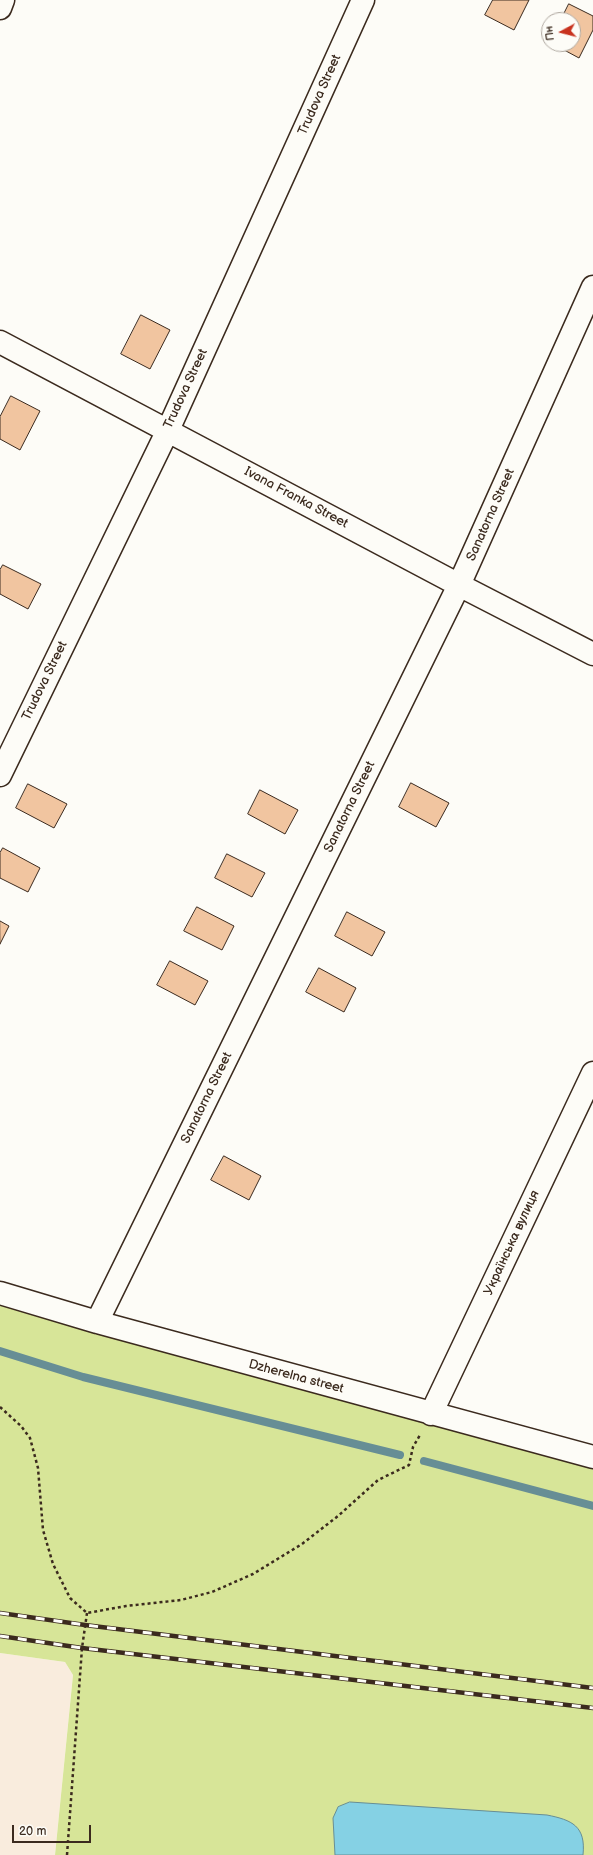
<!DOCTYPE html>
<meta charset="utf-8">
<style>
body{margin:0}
#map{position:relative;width:593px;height:1855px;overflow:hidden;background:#fdfcf7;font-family:"Balsamiq Sans",sans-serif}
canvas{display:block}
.north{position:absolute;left:541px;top:12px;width:40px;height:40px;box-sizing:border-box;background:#fdfcf7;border:1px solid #afa8a0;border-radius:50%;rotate:263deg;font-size:11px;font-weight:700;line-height:16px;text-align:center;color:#3b2a1e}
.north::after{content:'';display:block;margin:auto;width:14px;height:18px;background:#c8321e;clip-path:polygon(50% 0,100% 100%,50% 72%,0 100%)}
.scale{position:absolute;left:12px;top:1825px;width:79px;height:18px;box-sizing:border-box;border:2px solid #3b2a1e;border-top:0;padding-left:5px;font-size:12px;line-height:14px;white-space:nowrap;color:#3b2a1e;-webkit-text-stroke:3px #fdfcf7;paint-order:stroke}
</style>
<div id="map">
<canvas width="593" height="1855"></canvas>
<div class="north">Пн</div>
<div class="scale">20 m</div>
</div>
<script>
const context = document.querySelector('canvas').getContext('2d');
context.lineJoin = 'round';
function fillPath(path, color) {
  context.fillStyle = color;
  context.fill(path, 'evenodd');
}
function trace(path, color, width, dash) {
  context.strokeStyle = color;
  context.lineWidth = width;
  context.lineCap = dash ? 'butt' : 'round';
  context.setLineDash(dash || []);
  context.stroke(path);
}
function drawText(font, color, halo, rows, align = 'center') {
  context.font = font + ' "Balsamiq Sans",sans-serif';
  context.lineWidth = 3.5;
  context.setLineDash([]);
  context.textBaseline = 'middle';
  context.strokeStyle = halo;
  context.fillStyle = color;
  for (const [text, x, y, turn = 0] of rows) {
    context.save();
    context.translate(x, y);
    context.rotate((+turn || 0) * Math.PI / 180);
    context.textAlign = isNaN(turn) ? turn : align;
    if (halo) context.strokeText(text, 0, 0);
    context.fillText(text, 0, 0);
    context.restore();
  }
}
fillPath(new Path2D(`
 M0,1653L65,1662L73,1675L55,1855H0Z`), '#f9ecdd');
fillPath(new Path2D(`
 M0,1293L593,1457V1855H55L73,1675L65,1662L0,1653Z`), '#d7e598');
const water = new Path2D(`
 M350,1802L547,1815C572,1820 586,1826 583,1855H335L333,1818L338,1807Z`);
fillPath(water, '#85d1e4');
trace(water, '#678e95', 1);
trace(new Path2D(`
 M0,1351L83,1377L400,1455
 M424,1461L593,1506`), '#678e95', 8);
const building = new Path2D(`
 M493,0H529L514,30L485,15Z
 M569,4L593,16V30L579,58L553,44H573V20H561Z
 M141,315L170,330L150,369L121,354Z
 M11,396L40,411L20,450L0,439V417Z
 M3,565L41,584L28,609L0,594V570Z
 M411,783L449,803L436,827L399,807Z
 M28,784L67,804L54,828L16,808Z
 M260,790L298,810L285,834L248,814Z
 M3,848L40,868L28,892L0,878V853Z
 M227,854L265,873L252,897L215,878Z
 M197,907L234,926L222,950L184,931Z
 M347,912L385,932L372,956L335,936Z
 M0,921L9,926L0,944Z
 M170,961L208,981L195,1005L157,985Z
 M319,968L356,988L344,1012L306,992Z
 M224,1156L261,1176L249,1200L211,1180Z`);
fillPath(building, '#f1c5a0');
trace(building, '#3b2a1e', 1);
const minor = new Path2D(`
 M0,8L3,0
 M0,342L459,585L593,654
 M0,775L168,430L363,0
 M0,1293L97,1322L593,1457
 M97,1322L459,585L593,287
 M431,1414L593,1073`);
trace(minor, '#3b2a1e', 25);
trace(new Path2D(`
 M0,1407L21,1426L30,1438L38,1468L43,1530L53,1564L70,1598L87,1613L126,1606L181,1600L212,1592L253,1574L302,1544L338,1516L378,1480L409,1465L413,1447L420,1435
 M67,1855L82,1648L87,1613`), '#3b2a1e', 2.5, [3, 3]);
trace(minor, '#fdfcf7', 22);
const rail = new Path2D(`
 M0,1613L85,1625L593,1688
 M0,1636L82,1648L593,1708`);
trace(rail, '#3b2a1e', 4.5);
trace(rail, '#fdfcf7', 3, [9]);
drawText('13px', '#3b2a1e', '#fdfcf7', [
 ["Trudova Street",320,95,-66],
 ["Trudova Street",186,389,-65],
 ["Ivana Franka Street",296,498,28],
 ["Sanatorna Street",491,515,-66],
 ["Trudova Street",45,681,-64],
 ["Sanatorna Street",350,807,-64],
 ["Sanatorna Street",207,1098,-64],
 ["Українська вулиця",512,1243,-65],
 ["Dzherelna street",296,1377,15]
]);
</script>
